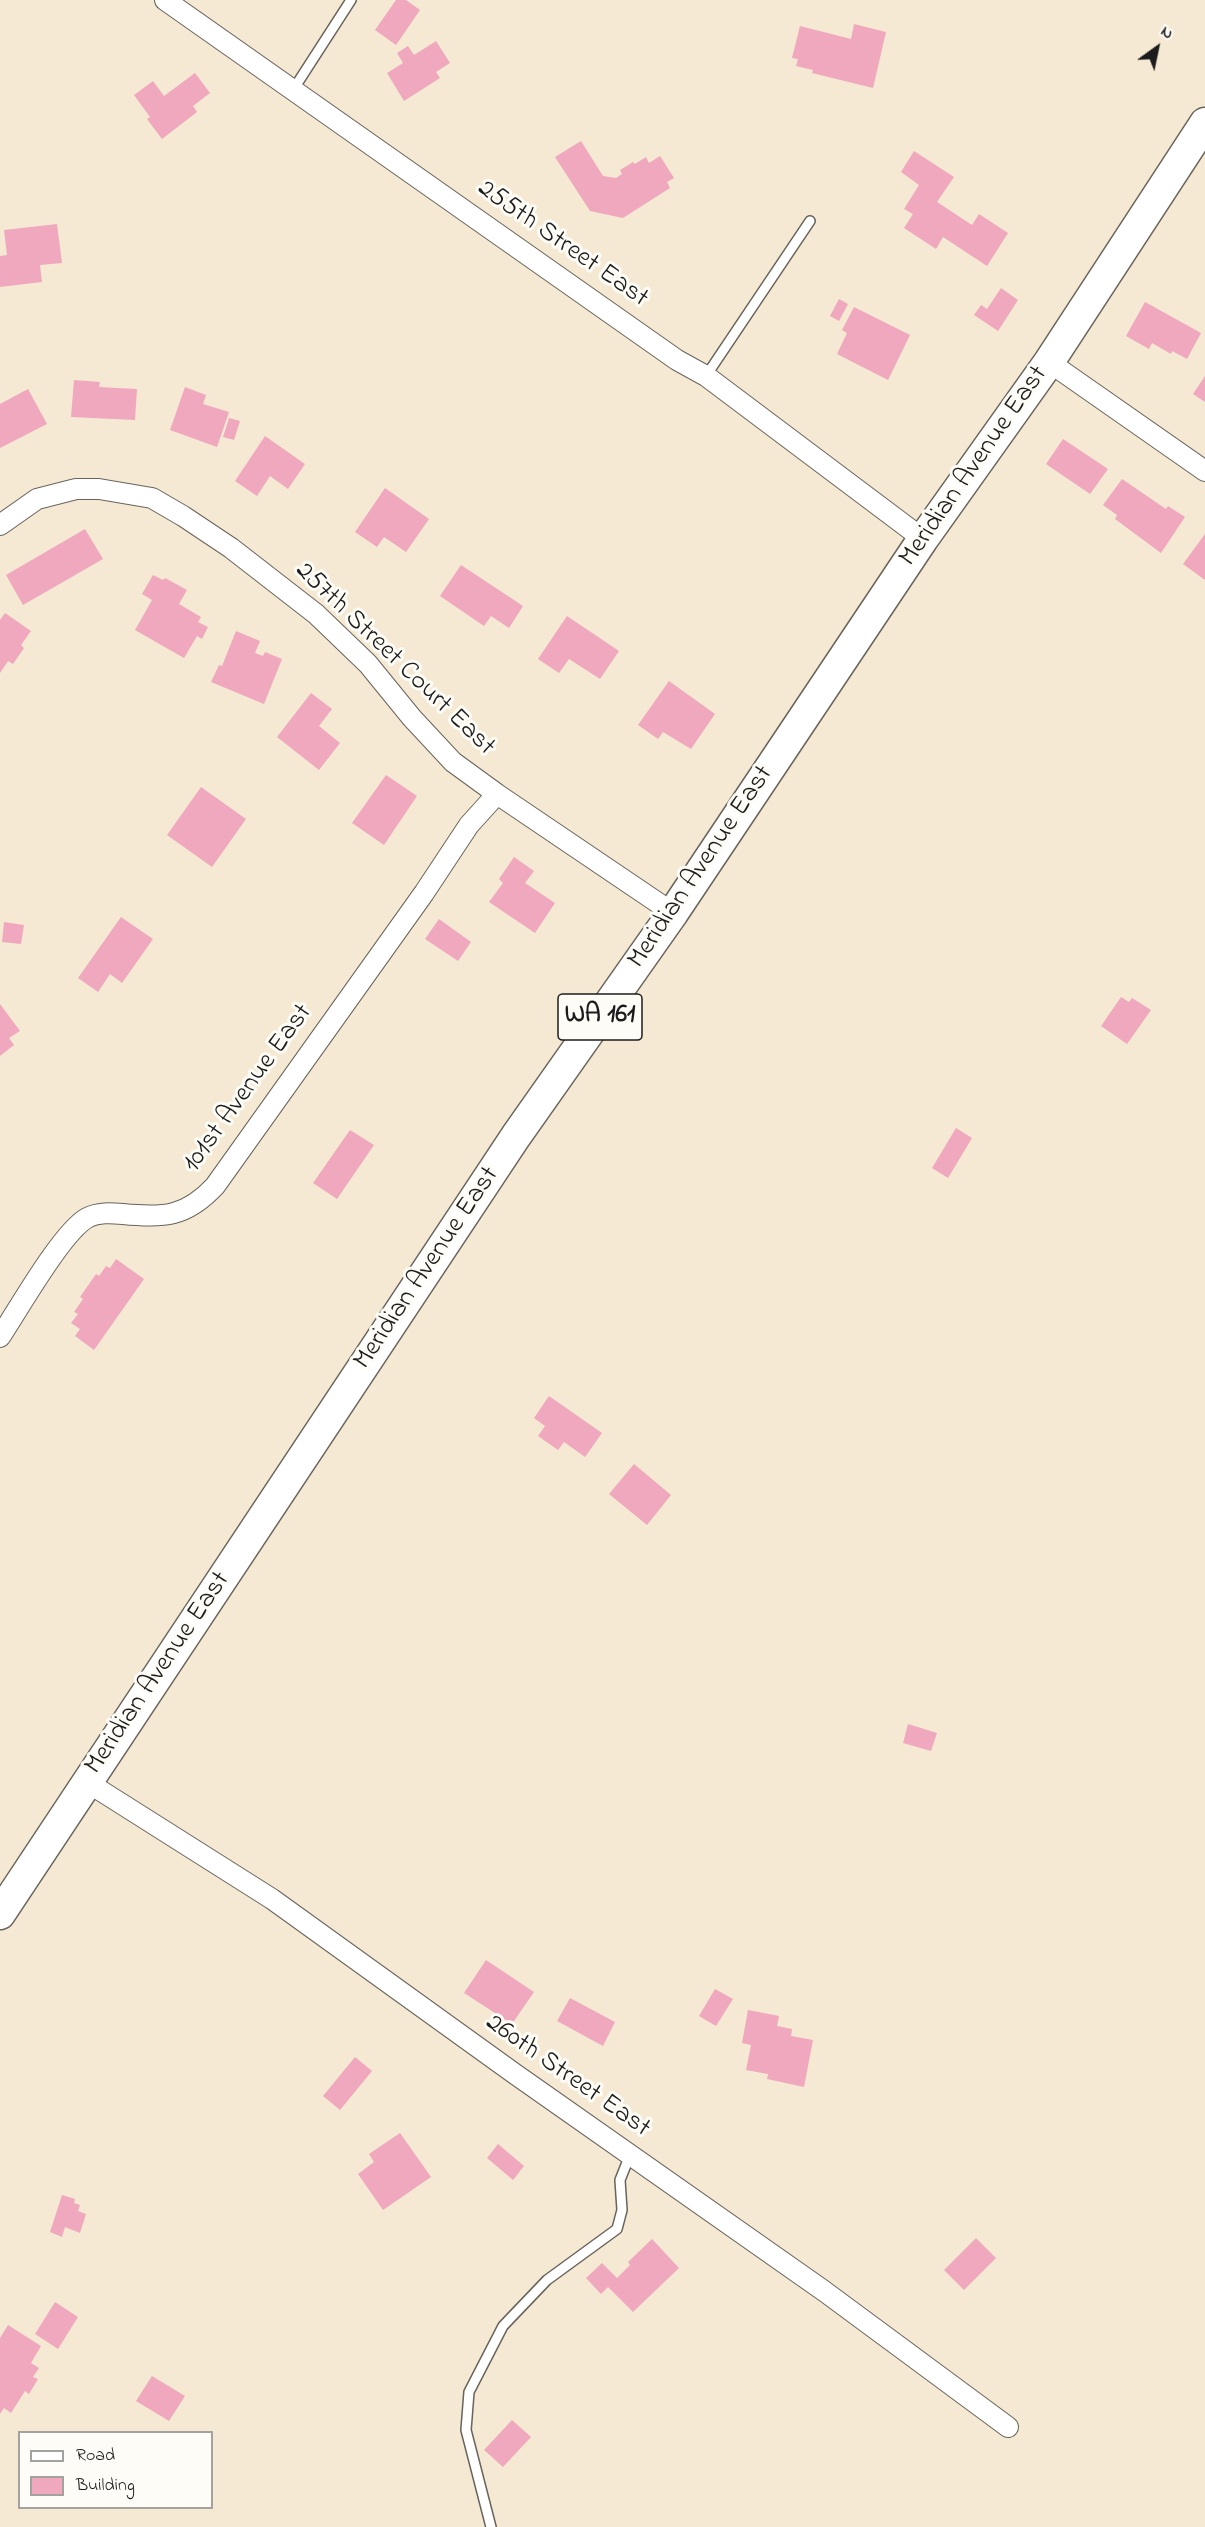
<!DOCTYPE html>
<style>
body{margin:0}
#map{position:relative;width:1205px;height:2527px;overflow:hidden;background:#f5e9d3;font-family:"Indie Flower",sans-serif}
canvas{display:block}
.legend{position:absolute;left:18px;top:2431px;width:195px;height:78px;box-sizing:border-box;background:#fdfcf7;border:2px solid #a3a29f;margin:0;padding:8px 10px;list-style:none;font-size:18px;color:#1c1c1c}
.legend li{display:flex;align-items:center;gap:12px;height:30px}
.legend b{width:30px;border:2px solid #a3a29f}
.north{position:absolute;left:1127px;top:18px;width:60px;height:60px;-webkit-text-stroke:4px #fdfcf7;paint-order:stroke;rotate:33deg;font-size:16px;font-weight:700;line-height:24px;text-align:center;color:#1c1c1c}
.north::after{content:'';display:block;margin:auto;width:21px;height:27px;background:#1c1c1c;clip-path:polygon(50% 0,100% 100%,50% 72%,0 100%)}
</style>
<div id="map">
<canvas width="1205" height="2527"></canvas>
<ul class="legend">
<li><b style="height:8px;background:#fff"></b>Road</li>
<li><b style="height:16px;background:#efa8be"></b>Building</li>
</ul>
<div class="north">N</div>
</div>
<script>
const context = document.querySelector('canvas').getContext('2d');
context.lineJoin = 'round';
function fillPath(path, color) {
  context.fillStyle = color;
  context.fill(path, 'evenodd');
}
function trace(path, color, width, dash) {
  context.strokeStyle = color;
  context.lineWidth = width;
  context.lineCap = dash ? 'butt' : 'round';
  context.setLineDash(dash || []);
  context.stroke(path);
}
function drawText(font, color, halo, rows, align = 'center') {
  context.font = font + ' "Indie Flower",sans-serif';
  context.lineWidth = 6;
  context.setLineDash([]);
  context.textBaseline = 'middle';
  context.strokeStyle = halo;
  context.fillStyle = color;
  for (const [text, x, y, turn = 0] of rows) {
    context.save();
    context.translate(x, y);
    context.rotate((+turn || 0) * Math.PI / 180);
    context.textAlign = isNaN(turn) ? turn : align;
    if (halo) context.strokeText(text, 0, 0);
    context.fillText(text, 0, 0);
    context.restore();
  }
}
fillPath(new Path2D(`
 M396,0H406L420,10L396,45L375,30Z
 M854,24L886,32L873,88L812,73L813,70L796,66L798,59L792,58L800,26L851,39Z
 M436,41L450,63L436,72L440,78L404,101L387,73L403,63L397,53L408,46L414,55Z
 M195,73L210,93L193,106L197,112L162,139L147,119L150,117L134,95L153,81L164,96Z
 M581,141L603,176L616,178L622,174L620,170L633,162L635,164L646,157L649,163L660,156L674,178L667,182L670,188L623,218L590,211L555,157Z
 M914,151L954,177L937,202L972,225L979,214L1008,233L987,266L943,237L936,249L904,228L913,214L904,209L919,185L901,172Z
 M57,224L62,263L40,265L42,282L0,287V256L7,255L4,230Z
 M1001,288L1018,300L998,331L974,315L981,305L987,309Z
 M839,299L848,304L839,321L830,316Z
 M1145,302L1201,333L1187,359L1172,351L1171,354L1152,343L1149,349L1126,336Z
 M854,307L910,335L888,380L837,354L847,333L842,330Z
 M1205,376V402L1193,394Z
 M74,380L100,382L99,387L137,389L135,420L71,417Z
 M185,387L206,395L203,404L229,412L217,447L170,430Z
 M28,389L47,424L0,448V404Z
 M229,418L240,421L234,440L223,437Z
 M265,436L305,464L288,489L270,476L257,496L235,481Z
 M1063,439L1108,469L1090,494L1046,464Z
 M1122,479L1166,509L1168,506L1185,517L1161,553L1115,519L1117,515L1103,505Z
 M385,488L429,519L406,552L384,537L377,547L355,532Z
 M85,529L103,559L23,605L6,575Z
 M1205,534V580L1183,564Z
 M461,565L523,606L509,628L491,616L484,626L440,596Z
 M153,575L163,580L165,578L187,590L179,604L201,617L198,622L208,627L202,639L197,636L184,658L135,630L152,600L142,594Z
 M5,613L31,631L21,645L24,648L13,664L8,661L0,673V620Z
 M567,616L619,651L600,679L569,659L559,673L538,659Z
 M236,631L260,641L255,653L263,656L265,652L282,659L264,704L211,682L219,665L222,666Z
 M669,681L715,714L691,749L663,732L658,739L638,725Z
 M311,693L332,709L319,726L340,743L319,770L277,737Z
 M386,775L417,796L384,845L352,823Z
 M201,787L246,819L212,867L167,835Z
 M514,857L534,871L525,883L555,903L535,933L489,902L503,883L499,879Z
 M121,917L153,939L122,983L110,974L98,992L78,978Z
 M439,919L471,942L458,961L425,939Z
 M4,922L24,925L21,944L2,942Z
 M1121,997L1129,1002L1132,998L1151,1010L1127,1044L1101,1026Z
 M0,1004L20,1031L9,1038L14,1045L0,1056Z
 M956,1128L972,1138L948,1178L932,1168Z
 M350,1130L374,1145L337,1199L313,1183Z
 M116,1259L144,1279L94,1350L75,1336L80,1329L71,1323L78,1314L74,1312L83,1299L80,1297L96,1274L99,1276L106,1266L110,1268Z
 M549,1396L602,1433L585,1457L564,1442L558,1450L538,1436L545,1426L534,1418Z
 M634,1464L671,1495L647,1525L609,1494Z
 M908,1724L937,1733L931,1751L903,1743Z
 M486,1960L534,1992L512,2024L464,1993Z
 M715,1989L733,1999L716,2026L699,2016Z
 M570,1998L615,2022L603,2046L557,2021Z
 M748,2010L779,2016L777,2026L792,2029L791,2036L813,2040L804,2087L767,2079L768,2074L746,2070L751,2045L742,2043Z
 M355,2057L372,2071L340,2110L323,2096Z
 M400,2133L431,2177L383,2210L358,2174L374,2162L369,2154Z
 M498,2144L524,2166L513,2180L487,2158Z
 M62,2195L75,2199L74,2203L80,2205L78,2211L86,2214L80,2233L65,2227L62,2237L50,2232Z
 M976,2238L996,2258L964,2290L944,2270Z
 M652,2239L679,2268L633,2312L608,2287L601,2294L586,2278L602,2263L617,2278L630,2265L628,2262Z
 M55,2302L78,2317L58,2349L35,2334Z
 M8,2325L41,2346L31,2363L39,2368L33,2377L38,2379L29,2394L25,2391L11,2413L4,2408L0,2414V2338Z
 M152,2376L185,2396L169,2421L136,2401Z
 M512,2420L531,2437L503,2467L484,2450Z`), '#efa8be');
const service = new Path2D(`
 M293,90L351,0
 M706,376L810,221
 M491,2527L466,2430L469,2392L503,2326L547,2280L617,2229L622,2210L620,2180L630,2155`);
const minor = new Path2D(`
 M165,0L677,360L706,376L923,539
 M1049,362L1205,471
 M0,525L37,499L76,489H99L152,498L183,516L231,548L316,614L368,664L412,718L453,762L497,794L673,913
 M0,1337C18,1310 62,1232 87,1218C98,1212 111,1213 123,1214C164,1218 186,1217 215,1186L424,893L469,825L497,794
 M87,1782L272,1899L515,2074L824,2291L1008,2427`);
const primary = new Path2D(`
 M0,1914L516,1136L673,913L923,539L1049,362L1205,123`);
trace(service, '#68645c', 12);
trace(minor, '#68645c', 22);
trace(primary, '#68645c', 33);
trace(service, '#fff', 9);
trace(minor, '#fff', 20);
trace(primary, '#fff', 30);
for (const [x, y, w] of [
 [600,1017,84]
]) {
  const box = new Path2D();
  box.roundRect(x - w / 2, y - 23, w, 46, 4.5);
  context.fillStyle = '#fdfcf7';
  context.fill(box);
  trace(box, '#1c1c1c', 1.5);
}
drawText('bold 26px', '#1c1c1c', null, [
 ["WA 161",600,1017]
]);
drawText('27px', '#1c1c1c', '#fdfcf7', [
 ["255th Street East",562,245,35],
 ["Meridian Avenue East",975,467,-55],
 ["257th Street Court East",394,660,44],
 ["Meridian Avenue East",702,868,-56],
 ["101st Avenue East",249,1089,-54],
 ["Meridian Avenue East",428,1269,-56],
 ["Meridian Avenue East",159,1674,-56],
 ["260th Street East",567,2077,35]
]);
</script>
